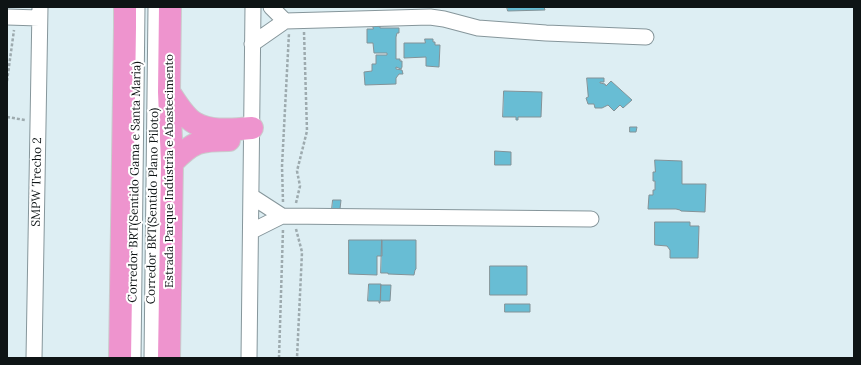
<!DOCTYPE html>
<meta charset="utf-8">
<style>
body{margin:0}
#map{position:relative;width:861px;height:365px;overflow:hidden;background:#ddeef3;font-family:Lora,serif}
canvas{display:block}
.frame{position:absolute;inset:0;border:8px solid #0e1415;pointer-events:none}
</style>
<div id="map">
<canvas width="861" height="365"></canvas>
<div class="frame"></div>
</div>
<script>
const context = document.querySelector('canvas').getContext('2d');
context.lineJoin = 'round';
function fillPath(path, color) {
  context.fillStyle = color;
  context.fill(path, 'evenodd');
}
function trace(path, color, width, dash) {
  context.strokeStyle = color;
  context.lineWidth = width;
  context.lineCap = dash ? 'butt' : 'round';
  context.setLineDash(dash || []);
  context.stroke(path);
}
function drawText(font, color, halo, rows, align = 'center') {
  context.font = font + ' Lora,serif';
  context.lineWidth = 4;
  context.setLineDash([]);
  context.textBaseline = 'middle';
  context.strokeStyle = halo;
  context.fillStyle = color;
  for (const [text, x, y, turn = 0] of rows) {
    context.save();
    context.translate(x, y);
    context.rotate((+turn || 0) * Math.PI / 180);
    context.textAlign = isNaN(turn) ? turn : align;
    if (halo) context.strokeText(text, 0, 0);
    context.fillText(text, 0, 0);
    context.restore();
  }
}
const building = new Path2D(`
 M507,7H544L545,10L508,11Z
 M373,26H380V28H399V33H397L396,37V59H400V61H402V67L401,69L396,67V69L402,70L403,74H399L396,78V84L365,85L364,72L372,71V64H376V55H387V53H374L373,43H367V29H373Z
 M425,39H433V42H435V45H440L439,67L426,66V57L404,58V43H425Z
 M587,78H604V82H600V83L605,84L606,86L611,81L632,100L623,108L620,105L614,111L608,105L602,108H595L594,104H588L586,98L588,97Z
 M504,91L542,92L541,117H518V120H516V117H503Z
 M630,127H637L636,132H630Z
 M495,151L511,152V165H495Z
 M655,160L682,161V184H706L705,212L681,211L680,210L676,209H648L649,195H653V190H655V181H653V172H655Z
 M333,200H341L340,209H332Z
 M655,222H690V226H699L698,258H670V250L667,246L655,245Z
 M349,240H382V256H377V275L349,274Z
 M382,240H416V269L415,270L414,275L388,274V273H381Z
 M490,266H527V295H490Z
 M369,284H381L380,303H379V301H368Z
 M381,285H391L390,301H381Z
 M505,304H530V312H505Z`);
fillPath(building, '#68bdd4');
trace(building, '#839297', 1);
const minor = new Path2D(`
 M271,7L285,21
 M7,17L39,18
 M252,44L285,21L430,17L444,19L478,28L546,33L646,37
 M251,196L282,216
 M252,231L282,216L591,219
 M34,358L40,7
 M133,358L137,7
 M152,358L156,7
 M249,358L253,7`);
const highway = new Path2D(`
 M169,92C176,102 184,117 195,123C212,133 234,129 252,128
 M172,163C193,141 200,140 229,140
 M120,358L125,27V7
 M169,358L172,163L169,92L170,7`);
trace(minor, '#86969b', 17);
trace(highway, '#cacbcc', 24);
trace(new Path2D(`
 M7,81L14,30
 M7,117L25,120
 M283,202L282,166L289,33
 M296,203L300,186L297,171L307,131L304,32
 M296,229L302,252L297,358
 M279,358L283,229`), '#9daaae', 2.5, [3, 2]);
trace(minor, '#fff', 15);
trace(highway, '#ee94ce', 22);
drawText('12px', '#0e1415', '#fff', [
 ["Estrada Parque Indústria e Abastecimento",170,171,-90],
 ["SMPW Trecho 2",37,182,-89],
 ["Corredor BRT(Sentido Gama e Santa Maria)",135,182,-89],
 ["Corredor BRT(Sentido Plano Piloto)",153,206,-89]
]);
</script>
